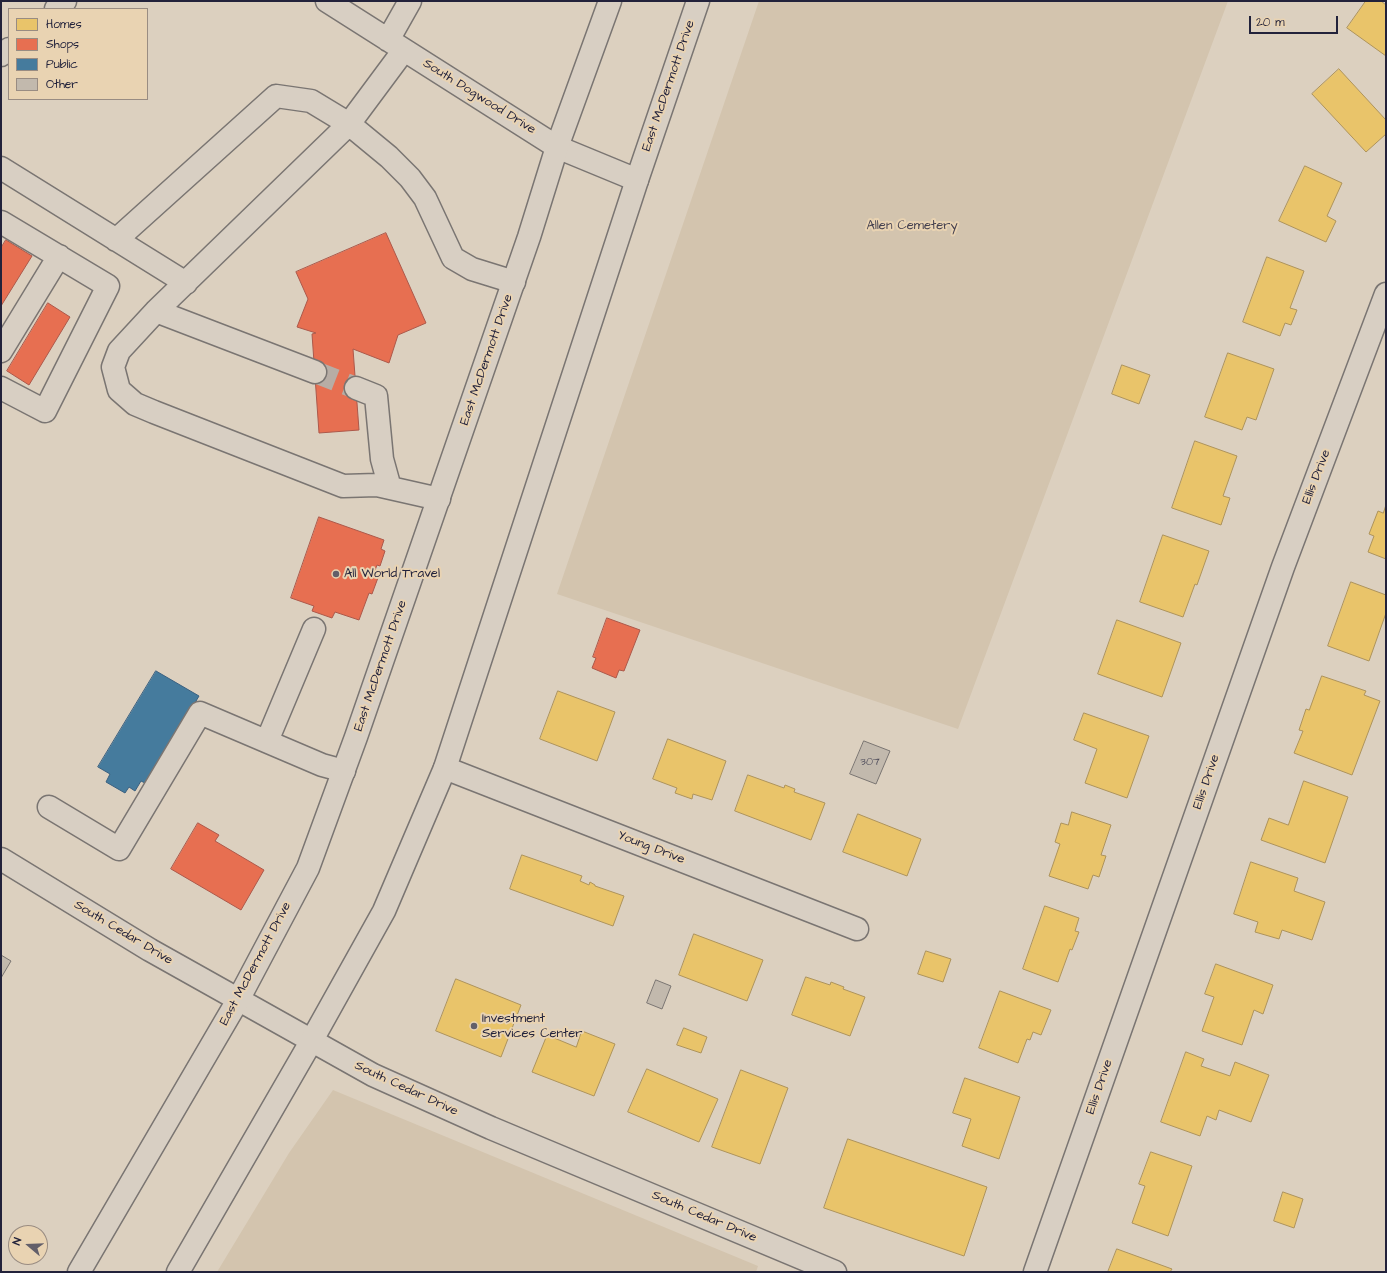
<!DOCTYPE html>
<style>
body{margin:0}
#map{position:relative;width:1387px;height:1273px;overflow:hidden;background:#dcd0bf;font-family:"Architects Daughter",sans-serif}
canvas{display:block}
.frame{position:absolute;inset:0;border:2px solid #22223b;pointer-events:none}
.legend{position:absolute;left:8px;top:8px;width:140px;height:92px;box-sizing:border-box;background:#e9d3b2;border:1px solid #998c82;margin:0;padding:5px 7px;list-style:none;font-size:12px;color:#22223b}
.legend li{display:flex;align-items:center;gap:8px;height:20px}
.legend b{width:20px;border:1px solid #998c82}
.north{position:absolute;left:8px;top:1225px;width:40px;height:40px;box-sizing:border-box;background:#e9d3b2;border:1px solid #998c82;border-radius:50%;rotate:289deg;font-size:11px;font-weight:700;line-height:16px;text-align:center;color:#22223b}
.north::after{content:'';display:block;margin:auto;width:14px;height:18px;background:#635f69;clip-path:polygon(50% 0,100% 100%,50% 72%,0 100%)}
.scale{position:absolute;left:1249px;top:16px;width:89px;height:18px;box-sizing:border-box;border:2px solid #22223b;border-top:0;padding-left:5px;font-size:12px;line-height:14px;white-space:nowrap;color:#22223b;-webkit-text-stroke:3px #e9d3b2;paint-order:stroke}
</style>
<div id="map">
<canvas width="1387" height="1273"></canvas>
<div class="frame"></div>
<ul class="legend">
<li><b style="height:11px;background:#e9c46a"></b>Homes</li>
<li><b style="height:11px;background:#e76f51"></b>Shops</li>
<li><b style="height:11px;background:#457b9d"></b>Public</li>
<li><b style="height:11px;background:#c2b9ad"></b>Other</li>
</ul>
<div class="north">N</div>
<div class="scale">20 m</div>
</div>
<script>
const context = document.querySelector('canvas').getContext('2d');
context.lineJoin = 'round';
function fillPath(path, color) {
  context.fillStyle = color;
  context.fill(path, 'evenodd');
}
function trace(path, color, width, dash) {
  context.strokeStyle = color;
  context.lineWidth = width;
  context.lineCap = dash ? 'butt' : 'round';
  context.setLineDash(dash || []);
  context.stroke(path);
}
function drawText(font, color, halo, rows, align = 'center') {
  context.font = font + ' "Architects Daughter",sans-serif';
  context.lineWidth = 4;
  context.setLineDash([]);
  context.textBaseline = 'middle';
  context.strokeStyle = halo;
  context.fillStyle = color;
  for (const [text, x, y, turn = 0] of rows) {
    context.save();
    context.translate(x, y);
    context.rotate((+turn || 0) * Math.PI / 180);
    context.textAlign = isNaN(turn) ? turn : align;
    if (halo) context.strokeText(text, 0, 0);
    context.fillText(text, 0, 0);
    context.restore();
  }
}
fillPath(new Path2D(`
 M759,1H1228L958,729L557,594Z
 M333,1090L758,1266L756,1272H217L289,1153Z`), '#d3c4ae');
const homes = new Path2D(`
 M1366,1H1381L1386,5V56L1347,28Z
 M1339,69L1386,120V134L1366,152L1312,94Z
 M1305,166L1342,183L1327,216L1336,221L1326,242L1279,221Z
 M1267,257L1304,271L1290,308L1297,310L1291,325L1285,323L1280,336L1243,322Z
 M1228,353L1274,369L1256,420L1247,417L1242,430L1205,417Z
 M1122,365L1150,375L1139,404L1112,394Z
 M1195,441L1237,456L1223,496L1230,498L1221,525L1172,508Z
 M1386,505V559L1368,552L1374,536L1369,534L1378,511L1383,513Z
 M1163,535L1209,551L1197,585L1195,584L1183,617L1140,602Z
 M1351,582L1386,595V613L1369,661L1328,646Z
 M1117,620L1181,643L1162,697L1098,674Z
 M1322,676L1366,691L1364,695L1380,701L1352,775L1294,753L1303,731L1299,730L1306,709L1309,710Z
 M558,691L615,712L597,761L540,739Z
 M1084,713L1149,736L1127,798L1085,783L1097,749L1074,740Z
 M668,739L726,761L712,800L693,794L692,799L675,793L677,788L653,779Z
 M748,775L784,788L785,785L795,789L794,792L825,803L811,840L735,811Z
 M1304,781L1348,797L1325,863L1261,840L1269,818L1288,825Z
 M1072,812L1111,825L1101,855L1106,856L1099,877L1093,875L1088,889L1049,876L1060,844L1055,842L1061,823L1068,825Z
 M858,814L921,839L907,876L843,852Z
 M522,855L582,876L580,881L589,885L590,882L595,885V886L624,896L613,926L510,889Z
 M1251,862L1298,878L1294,891L1325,902L1312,940L1282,930L1279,939L1255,932L1258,922L1234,914Z
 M1045,906L1079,918L1075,931L1079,932L1072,950L1070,949L1058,982L1023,969Z
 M694,934L763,960L747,1001L679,975Z
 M926,951L951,959L943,982L918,974Z
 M1216,964L1273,985L1263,1014L1254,1010L1242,1045L1202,1031L1214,997L1205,994Z
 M806,977L830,985L831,982L844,987L843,989L865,997L850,1036L792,1015Z
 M456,979L521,1005L501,1057L436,1031Z
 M1000,991L1051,1010L1041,1035L1033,1032L1030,1040L1027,1039L1018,1063L979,1048Z
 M684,1028L707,1037L701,1053L677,1045Z
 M582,1031L615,1044L594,1096L532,1072L547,1035L576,1047Z
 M1186,1052L1204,1059L1201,1066L1230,1076L1235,1062L1269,1075L1251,1122L1219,1110L1216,1120L1207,1116L1200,1136L1161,1122Z
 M647,1069L718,1099L699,1142L628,1112Z
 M741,1070L788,1088L760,1164L712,1147Z
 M965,1078L1020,1097L999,1159L962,1146L971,1119L953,1113Z
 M848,1139L987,1187L964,1256L824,1208Z
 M1151,1152L1192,1166L1168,1236L1132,1223L1145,1186L1139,1184Z
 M1283,1192L1303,1199L1294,1228L1274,1221Z
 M1117,1249L1172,1269L1170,1272H1108Z`);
fillPath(homes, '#e9c46a');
trace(homes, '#ad935c', 1);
const shops = new Path2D(`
 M386,233L426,323L398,335L389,363L353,349L359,430L319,433L312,334L316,333L297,327L308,299L296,272Z
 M6,240L32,256L1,306V248Z
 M48,303L70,317L29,385L7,371Z
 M319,517L384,540L381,549L385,551L380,566L377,565L374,573L379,575L372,594L369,593L359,620L335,612L332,618L312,611L314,606L291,598Z
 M607,618L640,630L624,671L619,670L616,678L592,668L596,658L593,657Z
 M198,823L219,835L215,841L264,870L241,910L171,869Z`);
fillPath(shops, '#e76f51');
trace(shops, '#ac584a', 1);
const public = new Path2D(`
 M156,671L199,696L147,784L141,781L135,791L129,787L125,793L106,782L110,774L98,767Z`);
fillPath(public, '#457b9d');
trace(public, '#3a6080', 1);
const building = new Path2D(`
 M864,741L890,751L876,784L850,774Z
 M1,955L11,961L1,978Z
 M656,980L671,986L662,1009L647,1003Z`);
fillPath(building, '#c2b9ad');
trace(building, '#7a7572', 1);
trace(new Path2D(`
 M315,372L356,388`), '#b7ada5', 22, [22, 11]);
const minor = new Path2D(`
 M327,1L557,147L637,180
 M56,9L65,1
 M388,40L410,1
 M404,50L349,124L156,311L119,351L113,367L119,390L135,404L154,412L343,486L377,485L439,499
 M1,55L9,49
 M1,168L186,283
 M1,222L108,286L45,411L1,388
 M116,240L276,96L311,101L349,124L389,157L410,178L425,198L453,258L472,269L514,282
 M156,311L315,372
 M1,351L59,256
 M356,388L376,396L382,459L390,488
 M267,741L314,629
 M445,768L857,929
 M49,807L119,849L200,713L322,765L344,771
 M1,859L150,950L373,1075L491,1128L835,1272
 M1035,1272L1283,567L1386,294`);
const major = new Path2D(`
 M79,1272L238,1000L308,868L356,737L529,237L557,147L610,1
 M178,1272L312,1040L384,911L445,768L637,180L698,1`);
trace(minor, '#7a7572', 25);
trace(major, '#7a7572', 25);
trace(minor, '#d8cfc3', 22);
trace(major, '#d8cfc3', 22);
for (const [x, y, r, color] of [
 [336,574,4,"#635f69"],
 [474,1026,4,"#635f69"]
]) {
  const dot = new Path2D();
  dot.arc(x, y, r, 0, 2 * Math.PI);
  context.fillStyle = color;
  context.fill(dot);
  trace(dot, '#e9d3b2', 1.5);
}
drawText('11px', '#4a4858', null, [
 ["307",870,763]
]);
drawText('13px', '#22223b', '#e9d3b2', [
 ["East McDermott Drive",669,86,-71],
 ["South Dogwood Drive",479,97,32],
 ["East McDermott Drive",487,360,-71],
 ["Ellis Drive",1317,477,-69],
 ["East McDermott Drive",381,666,-71],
 ["Ellis Drive",1207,782,-71],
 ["Young Drive",651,848,21],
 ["South Cedar Drive",123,933,31],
 ["East McDermott Drive",256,964,-62],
 ["Ellis Drive",1100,1087,-71],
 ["South Cedar Drive",406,1089,25],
 ["South Cedar Drive",704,1217,23]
]);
drawText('13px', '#44404f', '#e9d3b2', [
 ["Allen Cemetery",912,226]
]);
drawText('13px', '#22223b', '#e9d3b2', [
 ["All World Travel",344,574],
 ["Investment",482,1019],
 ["Services Center",482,1034]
], 'left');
</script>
